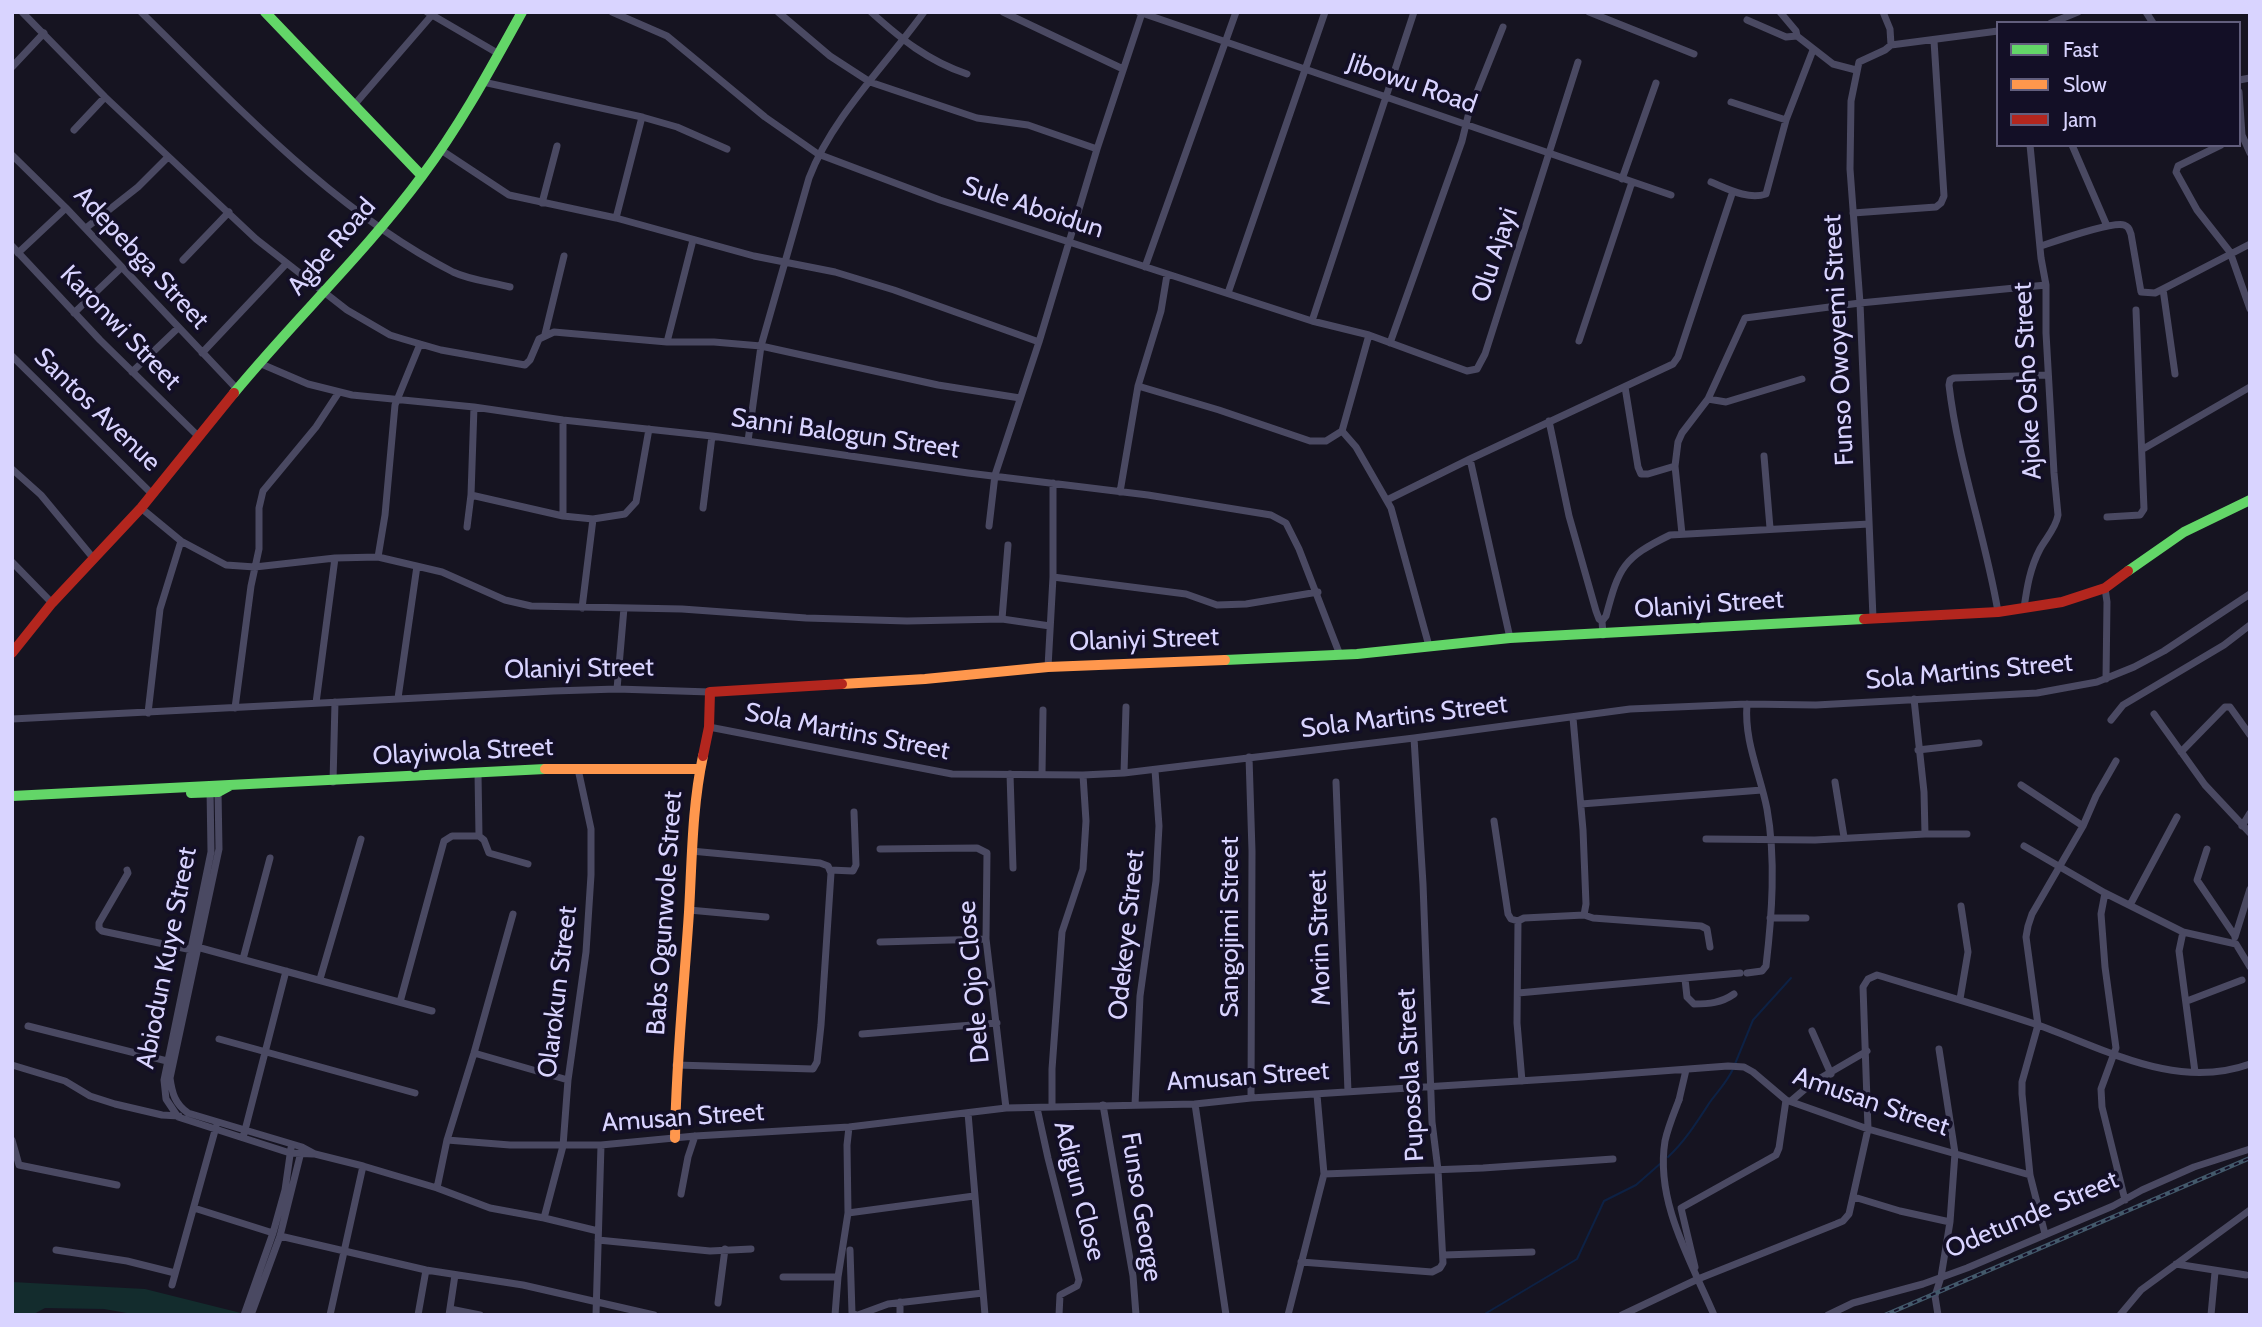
<!DOCTYPE html>
<style>
body{margin:0}
#map{position:relative;width:2262px;height:1327px;overflow:hidden;background:#161421;font-family:Cabin,sans-serif}
canvas{display:block}
.frame{position:absolute;inset:0;border:14px solid #d9d4ff;pointer-events:none}
.legend{position:absolute;left:1996px;top:21px;width:245px;height:126px;box-sizing:border-box;background:#130f26;border:2px solid #625e7d;margin:0;padding:9px 12px;list-style:none;font-size:21px;color:#d9d4ff}
.legend li{display:flex;align-items:center;gap:14px;height:35px}
.legend b{width:35px;border:2px solid #625e7d}
</style>
<div id="map">
<canvas width="2262" height="1327"></canvas>
<div class="frame"></div>
<ul class="legend">
<li><b style="height:9px;background:#63d668"></b>Fast</li>
<li><b style="height:9px;background:#ff974d"></b>Slow</li>
<li><b style="height:9px;background:#b3261e"></b>Jam</li>
</ul>
</div>
<script>
const context = document.querySelector('canvas').getContext('2d');
context.lineJoin = 'round';
function fillPath(path, color) {
  context.fillStyle = color;
  context.fill(path, 'evenodd');
}
function trace(path, color, width, dash) {
  context.strokeStyle = color;
  context.lineWidth = width;
  context.lineCap = dash ? 'butt' : 'round';
  context.setLineDash(dash || []);
  context.stroke(path);
}
function drawText(font, color, halo, rows, align = 'center') {
  context.font = font + ' Cabin,sans-serif';
  context.lineWidth = 7;
  context.setLineDash([]);
  context.textBaseline = 'middle';
  context.strokeStyle = halo;
  context.fillStyle = color;
  for (const [text, x, y, turn = 0] of rows) {
    context.save();
    context.translate(x, y);
    context.rotate((+turn || 0) * Math.PI / 180);
    context.textAlign = isNaN(turn) ? turn : align;
    if (halo) context.strokeText(text, 0, 0);
    context.fillText(text, 0, 0);
    context.restore();
  }
}
fillPath(new Path2D(`
 M12,1282L145,1289L249,1315H138L104,1309L45,1308L32,1315H12Z`), '#132c2d');
trace(new Path2D(`
 M1735,1064L1753,1020L1791,978
 M1668,1157C1685,1141 1697,1122 1710,1102C1718,1091 1727,1082 1733,1069
 M1483,1315L1577,1259L1604,1201L1636,1185L1661,1163`), '#0d2144', 2);
trace(new Path2D(`
 M22,12L105,97L256,239L347,310L390,335L403,339L441,350L525,365L530,360L539,339L554,332L667,342H714L761,346L938,385L1020,398
 M141,12C235,104 335,212 453,272C470,280 491,282 510,287
 M427,12L499,54
 M612,12L667,36L765,117L818,154L940,200L1312,321L1369,335L1467,371L1477,369L1485,354L1578,62
 M778,12L830,56L870,82L977,118L1028,125L1097,149
 M871,12C901,39 928,61 967,74
 M1003,12L1123,69
 M1139,12L1671,195
 M1589,12L1694,54
 M1780,12L1796,31L1797,36
 M1883,12L1890,29L1891,45
 M2146,12L2153,23
 M1747,20L1786,37L1797,36L1833,64L1856,70
 M2051,23L2078,12
 M12,67L44,33
 M2239,80L2250,78
 M483,82L642,117L677,127L727,149
 M2239,92L2242,135L2250,153
 M1731,102L1786,120
 M355,104L432,15
 M74,130L105,97
 M2072,145L2107,226
 M2221,145L2178,166L2176,172L2197,210L2230,252L2250,309
 M441,150L509,195L616,218L754,256L835,272L894,290L1039,342
 M12,155L66,208L237,389
 M1622,179L1656,83
 M1711,182C1728,189 1748,200 1766,194L1786,120L1813,50
 M542,203L557,146
 M1853,213L1936,207L1941,203L1944,196L1934,41
 M616,218L642,117
 M86,228L138,187L168,157
 M12,246L100,340L199,437
 M2041,246C2056,241 2112,221 2124,225C2129,227 2129,229 2131,234L2141,292L2155,293L2163,289L2250,244
 M18,253L66,208
 M183,260L229,212
 M1145,267L1236,12
 M2163,289L2175,374
 M1228,293L1325,12
 M74,313L121,268
 M1312,321L1414,12
 M545,334L564,256
 M1579,341L1632,182
 M667,342L693,240
 M1390,343L1462,141L1469,112L1503,27
 M202,353L286,264
 M12,356L152,494
 M259,363L308,384L352,395L474,407L563,420L712,436L968,473L1148,495L1271,515L1286,523L1299,549L1340,655
 M132,372L178,328
 M1138,386L1219,410L1310,441H1326L1342,431L1369,335
 M1625,387L1638,467L1641,474H1648L1675,466
 M1708,399L1726,402L1802,379
 M563,420V516
 M1549,421L1569,516L1596,611L1599,619L1602,621L1603,635
 M1342,431L1356,447L1391,508L1429,646
 M748,441L761,346L809,178C832,117 886,65 924,12
 M2143,449L2250,387
 M1764,456L1770,528
 M1470,459L1510,638
 M12,469L41,495L94,559
 M1120,492L1138,386L1161,311L1167,275
 M471,495L563,516L593,519L625,514L636,502L649,429
 M1387,500L1470,459L1673,364L1678,357L1733,191
 M141,508L181,541L226,565L255,567L335,558L378,557L442,572L505,600L531,606L682,609L806,618L907,621L1002,619L1050,626
 M703,508L712,436
 M2107,517L2140,515L2144,509L2136,310
 M989,526L995,475L1039,342L1097,149L1142,13
 M467,527L471,495L474,407
 M1682,534L1675,466L1678,442L1682,433L1708,399L1745,318L1860,303L2046,285
 M378,557L385,515L395,405L420,344
 M12,562L52,603
 M1053,577L1186,594L1217,605L1246,604L1318,592
 M2105,588L2107,602L2106,679
 M582,608L593,519
 M2024,608C2027,587 2030,568 2040,549C2046,538 2056,528 2058,515L2054,473L2046,333V285L2041,258L2030,145
 M1998,612C1985,535 1958,462 1949,385L1950,380L1954,378L2048,375
 M1873,618L1860,303L1850,169L1851,101L1859,62L1885,50L1891,45L1998,31
 M1002,619L1008,545
 M1602,621L1606,616C1619,567 1623,558 1670,535L1869,524
 M1048,667L1053,577V483
 M617,689L624,608
 M398,698L417,566
 M1914,699L1924,792L1925,834
 M316,703L335,558
 M1747,704C1744,742 1760,773 1767,809C1776,859 1772,915 1766,966L1762,971L1747,973
 M235,708L251,586L259,549V508L263,491L316,427L339,392
 M148,713L160,609L181,541
 M2154,714L2205,785L2250,833
 M1573,718L1583,830L1586,904L1584,915
 M12,719L553,691L617,689L710,692
 M2111,720L2123,705L2224,645L2250,625
 M709,727L952,774L1083,775L1124,773L1414,738L1630,709L1747,704L1816,705L2037,693L2097,682L2134,667L2164,651L2250,594
 M1918,750L1979,743
 M2181,752L2225,707H2230L2250,735
 M1249,757L1252,851L1251,1098
 M1124,773L1126,707
 M1010,774L1013,868
 M1042,774L1043,710
 M333,782L335,702
 M1336,782L1348,1092
 M1835,782L1844,837
 M2021,785L2083,826
 M210,789L211,852L164,1080L166,1099L178,1117L290,1153L313,1154
 M218,790L219,849L170,1078C172,1093 175,1104 188,1113L302,1147L315,1154L363,1166L437,1188L490,1208L544,1218L598,1231
 M1581,804L1762,790
 M1494,821L1508,914L1511,919L1518,921L1517,1023L1522,1081
 M2242,826L2250,813
 M479,836L484,840L489,853L528,864
 M1706,839L1815,840L1925,834H1967
 M2024,846L2105,893L2183,932L2236,944L2250,967
 M880,849L977,848L987,853L986,939L1006,1108
 M2207,849L2197,880L2235,936
 M127,870L128,873L99,923V928L102,931L192,950
 M830,870L853,871L856,865L854,812
 M2105,893L2101,914L2105,967L2116,1048L2101,1089L2102,1107L2125,1200
 M2130,905L2177,817
 M689,910L766,917
 M1770,918H1806
 M1518,921L1524,918L1584,915L1593,918L1701,926L1707,929L1710,947
 M2183,932L2179,951L2195,1072
 M2235,937L2250,889
 M880,942L986,939
 M197,947L432,1011
 M243,959L270,858
 M320,979L361,839
 M1685,979L1687,997L1694,1004C1709,1004 1721,1003 1734,994
 M1518,993L1740,973
 M1960,999L1968,952L1961,906
 M2187,1001L2242,980
 M400,1002L444,841L452,836H479L478,773
 M28,1026L167,1061
 M1812,1031L1831,1074
 M862,1034L997,1023
 M219,1039L415,1093
 M474,1053L568,1080
 M12,1065L65,1081L90,1096L115,1104L162,1115L179,1116
 M676,1065L813,1069L817,1062L821,1025L831,873L828,866L820,863L691,851
 M1679,1100L1686,1070
 M1791,1101L1812,1083L1867,1051
 M1195,1104L1226,1315
 M1103,1105L1133,1276L1136,1315
 M1135,1105L1140,996L1156,881L1159,826L1155,770
 M1052,1106V1069L1062,932L1083,869L1086,821L1083,775
 M1037,1108L1048,1158L1079,1280L1077,1286L1060,1295L1059,1315
 M968,1113L985,1315
 M244,1134L286,971
 M12,1140L19,1165L117,1185
 M447,1140L510,1145H601L695,1136L849,1127L1006,1108L1195,1104L1251,1098L1582,1077L1728,1066L1744,1067L1753,1072L1786,1100L1868,1129L2030,1175
 M1324,1174L1483,1168L1613,1159
 M437,1188L447,1140L474,1053L513,914
 M681,1194L688,1157L695,1136
 M1854,1197L1900,1211L1950,1222
 M194,1208L273,1233
 M848,1213L974,1196
 M544,1218L563,1146L568,1080L586,952L591,875V829L578,769
 M2045,1234L2030,1175L2022,1094V1082L2038,1025L2026,937L2028,926L2032,914L2083,826L2096,796L2116,761
 M280,1236L426,1270L523,1285L654,1315
 M598,1240L710,1251L751,1249
 M56,1250L127,1261L175,1273
 M850,1250L852,1313L856,1315
 M1444,1255L1532,1252
 M1301,1262L1432,1272L1440,1268L1443,1263L1438,1170L1432,1122L1423,884L1414,738
 M2176,1264L2246,1275
 M1695,1267L1681,1208L1776,1155L1779,1148L1786,1100
 M783,1277H838
 M172,1285L216,1127
 M718,1303L725,1249
 M450,1309L480,1315
 M244,1315L273,1233L285,1190L291,1148
 M251,1315L280,1236L301,1152
 M330,1315L363,1166
 M418,1315L426,1270
 M449,1315L455,1275
 M596,1315L601,1145
 M835,1315L838,1277L848,1213L847,1145L849,1127
 M858,1315L888,1304L983,1293
 M900,1315V1302
 M1288,1315L1324,1174L1317,1095
 M1622,1315L1698,1279L1836,1224L1843,1221L1849,1214L1868,1129L1863,987L1868,979L1877,975C1930,991 1982,1006 2035,1024C2104,1048 2175,1091 2250,1064
 M1828,1315L1853,1303L1923,1284L1967,1268L2113,1206L2142,1190L2194,1167L2250,1149
 M1938,1315L1935,1296L1941,1277L1950,1222L1955,1153L1939,1049
 M2120,1315L2141,1290L2250,1210
 M2211,1315L2215,1272`), '#4a4962', 7);
trace(new Path2D(`
 M265,12L422,176
 M234,393C295,319 365,253 422,176C461,124 491,68 522,12
 M2128,571L2184,532L2250,500
 M1225,660L1357,654L1510,638L1864,619
 M191,793L218,792L229,786
 M12,796L545,769`), '#63d668', 10);
trace(new Path2D(`
 M842,684L925,679L1048,667L1225,660
 M545,769H700
 M675,1138C676,1062 684,988 689,912C692,860 692,807 703,756`), '#ff974d', 10);
trace(new Path2D(`
 M1864,619L1998,612L2062,602L2105,588L2128,571
 M12,653L52,603L141,508L234,393
 M703,756L709,727L710,692L842,684`), '#b3261e', 10);
const rail = new Path2D(`
 M1885,1315L2250,1158`);
trace(rail, '#43596b', 4.5);
trace(rail, '#130f26', 2, [5]);
trace(new Path2D(`
 M1679,1100C1674,1113 1668,1127 1665,1141C1655,1202 1691,1261 1714,1315`), '#4a4962', 7);
drawText('26px', '#d9d4ff', '#130f26', [
 ["Jibowu Road",1412,84,19],
 ["Sule Aboidun",1033,208,18],
 ["Agbe Road",332,247,-49],
 ["Olu Ajayi",1495,255,-72],
 ["Adepebga Street",141,258,47],
 ["Karonwi Street",120,328,46],
 ["Funso Owoyemi Street",1839,340,-93],
 ["Ajoke Osho Street",2028,381,-93],
 ["Santos Avenue",97,410,44],
 ["Sanni Balogun Street",845,434,8],
 ["Olaniyi Street",1709,605,-4],
 ["Olaniyi Street",1144,640,-2],
 ["Olaniyi Street",579,669,-1],
 ["Sola Martins Street",1969,672,-5],
 ["Sola Martins Street",1404,717,-7],
 ["Sola Martins Street",847,732,11],
 ["Olayiwola Street",463,752,-3],
 ["Babs Ogunwole Street",665,913,-86],
 ["Sangojimi Street",1230,927,-90],
 ["Odekeye Street",1127,935,-84],
 ["Morin Street",1320,938,-92],
 ["Abiodun Kuye Street",167,958,-79],
 ["Dele Ojo Close",974,982,-95],
 ["Olarokun Street",558,992,-83],
 ["Puposola Street",1411,1075,-93],
 ["Amusan Street",1248,1077,-4],
 ["Amusan Street",1871,1102,19],
 ["Amusan Street",683,1118,-4],
 ["Adigun Close",1079,1191,76],
 ["Funso George",1141,1207,81],
 ["Odetunde Street",2032,1215,-23]
]);
</script>
